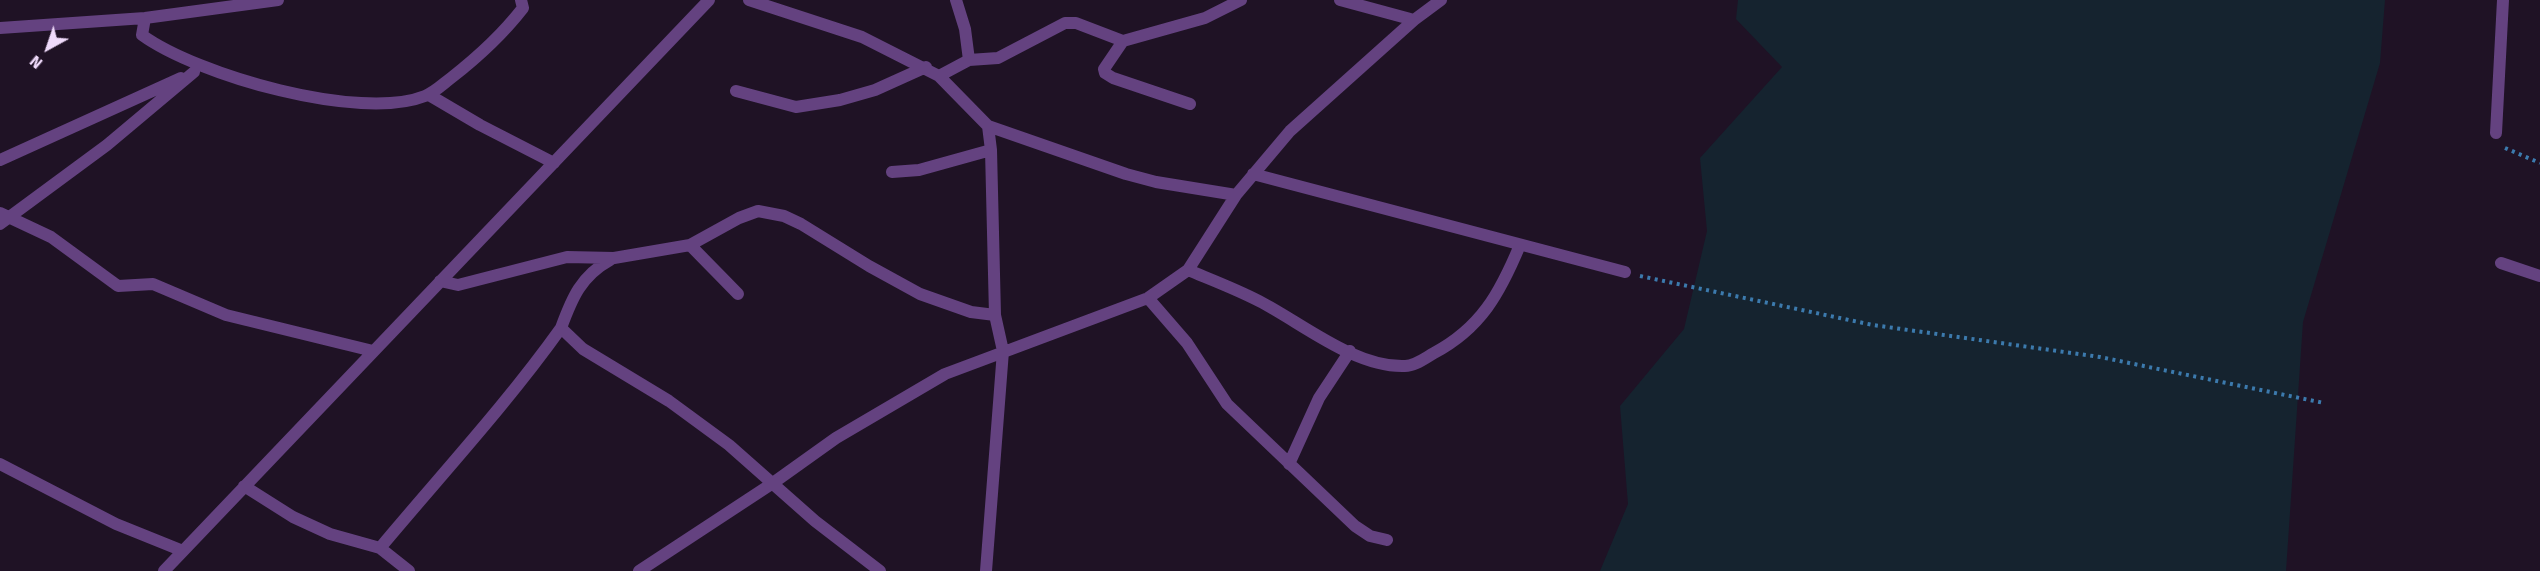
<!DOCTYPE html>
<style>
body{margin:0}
#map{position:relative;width:2540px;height:571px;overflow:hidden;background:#1f1225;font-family:"Fira Sans",sans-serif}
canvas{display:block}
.north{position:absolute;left:18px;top:18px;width:60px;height:60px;-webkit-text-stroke:4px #1f1225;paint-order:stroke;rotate:220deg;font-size:16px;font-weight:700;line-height:24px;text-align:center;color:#efdafb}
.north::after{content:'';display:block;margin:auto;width:21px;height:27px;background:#efdafb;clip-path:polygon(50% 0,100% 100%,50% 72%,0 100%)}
</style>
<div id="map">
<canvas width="2540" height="571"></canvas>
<div class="north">N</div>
</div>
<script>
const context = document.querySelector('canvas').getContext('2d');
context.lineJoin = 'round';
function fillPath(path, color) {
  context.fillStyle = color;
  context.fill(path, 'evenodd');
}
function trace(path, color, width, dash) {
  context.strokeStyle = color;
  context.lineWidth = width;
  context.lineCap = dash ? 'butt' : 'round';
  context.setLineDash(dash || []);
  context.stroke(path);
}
fillPath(new Path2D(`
 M1738,0H2385L2380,63L2303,322L2286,571H1600L1628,504L1620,406L1684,329L1707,231L1700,158L1782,67L1736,19Z`), '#15232f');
trace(new Path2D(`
 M2505,148L2540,163
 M1640,276L1873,325L2100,357L2324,403`), '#3c7aad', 4, [3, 4.5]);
trace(new Path2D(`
 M749,0L862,37L939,76
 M956,0L965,29L969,60L939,76L988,126L991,150L995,315L1003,351L986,571
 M1340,0L1414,20
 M145,18L142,35C197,75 360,122 425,96C435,92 443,84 451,78C478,57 502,35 523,8L521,0
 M0,28L145,18L278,0
 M1123,41L1104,69L1105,73L1113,78L1190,104
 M969,60L998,58L1065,23H1076L1123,41L1205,18L1241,0
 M736,91L796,107L840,100L875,90L926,67
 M429,95L480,125L554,163
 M988,126L1126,174L1156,182L1236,195
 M2496,133L2503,0
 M0,160L181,78
 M892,172L919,170L991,150
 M1253,174L1625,272
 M0,213L51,237L118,286L153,284L226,315L373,351
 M0,224L107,145L194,72
 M690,245L738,294
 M610,260C581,276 572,298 561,328L583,349L669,401L729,445L815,521L880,571
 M2501,263L2540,276
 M1188,270C1212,280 1236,289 1259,301C1302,323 1355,368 1405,366C1415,366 1425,358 1434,353C1481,328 1500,293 1520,245
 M440,281L458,285L567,257L614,258L690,245L739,218L758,211L784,216L801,224L869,266L920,294L971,312L995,315
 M1148,298L1187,343L1227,404L1355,526L1370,536L1387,540
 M0,464L116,524L183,551
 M1289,464L1319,398L1350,351
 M244,486L293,517L330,534L380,548L409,571
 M380,548C441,475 506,405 561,328
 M164,571L709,0
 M639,571L773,483L836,438L945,374L1148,298L1188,270L1236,195L1290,131L1414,20L1441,0`), '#644280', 12);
</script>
